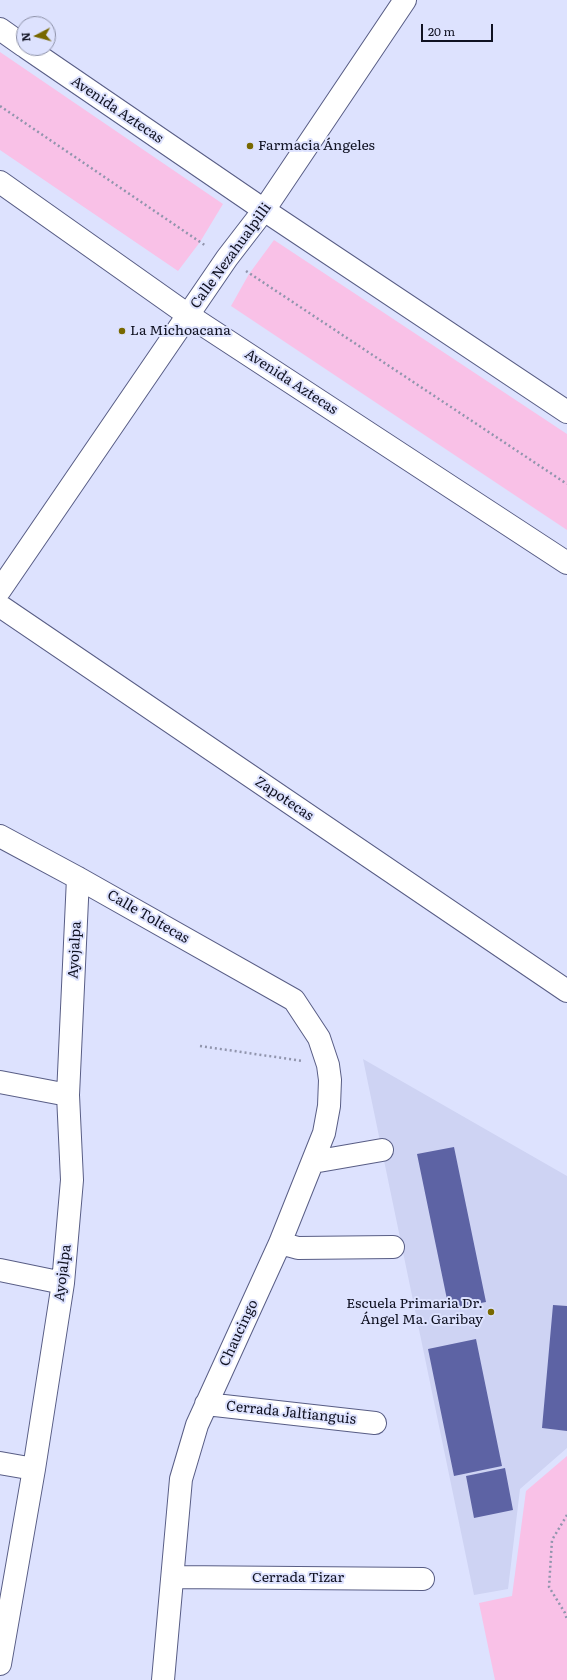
<!DOCTYPE html>
<meta charset="utf-8">
<style>
body{margin:0}
#map{position:relative;width:567px;height:1680px;overflow:hidden;background:#dde2fe;font-family:Literata,serif}
canvas{display:block}
.north{position:absolute;left:16px;top:16px;width:40px;height:40px;box-sizing:border-box;background:#dde2fe;border:1px solid #8b8fa6;border-radius:50%;rotate:264deg;font-size:11px;font-weight:700;line-height:16px;text-align:center;color:#101222}
.north::after{content:'';display:block;margin:auto;width:14px;height:18px;background:#786800;clip-path:polygon(50% 0,100% 100%,50% 72%,0 100%)}
.scale{position:absolute;left:421px;top:24px;width:72px;height:18px;box-sizing:border-box;border:2px solid #101222;border-top:0;padding-left:5px;font-size:12px;line-height:14px;white-space:nowrap;color:#101222;-webkit-text-stroke:3px #dde2fe;paint-order:stroke}
</style>
<div id="map">
<canvas width="567" height="1680"></canvas>
<div class="north">N</div>
<div class="scale">20 m</div>
</div>
<script>
const context = document.querySelector('canvas').getContext('2d');
context.lineJoin = 'round';
function fillPath(path, color) {
  context.fillStyle = color;
  context.fill(path, 'evenodd');
}
function trace(path, color, width, dash) {
  context.strokeStyle = color;
  context.lineWidth = width;
  context.lineCap = dash ? 'butt' : 'round';
  context.setLineDash(dash || []);
  context.stroke(path);
}
function drawText(font, color, halo, rows, align = 'center') {
  context.font = font + ' Literata,serif';
  context.lineWidth = 4;
  context.setLineDash([]);
  context.textBaseline = 'middle';
  context.strokeStyle = halo;
  context.fillStyle = color;
  for (const [text, x, y, turn = 0] of rows) {
    context.save();
    context.translate(x, y);
    context.rotate((+turn || 0) * Math.PI / 180);
    context.textAlign = isNaN(turn) ? turn : align;
    if (halo) context.strokeText(text, 0, 0);
    context.fillText(text, 0, 0);
    context.restore();
  }
}
fillPath(new Path2D(`
 M363,1059L567,1176V1448L520,1489L508,1589L474,1595Z`), '#ced3f3');
fillPath(new Path2D(`
 M0,52L223,204L200,242L178,271L0,150Z
 M274,240L567,434V530L231,306L249,274Z
 M567,1456V1680H495L479,1603L512,1596L526,1491Z`), '#f9c1e7');
fillPath(new Path2D(`
 M454,1147L486,1302L449,1309L417,1154Z
 M553,1305L567,1306V1431L542,1428Z
 M476,1339L502,1466L454,1476L428,1349Z
 M505,1468L513,1510L474,1518L466,1476Z`), '#5d63a4');
const minor = new Path2D(`
 M0,590L227,258L264,210L405,0
 M0,606L567,991
 M0,836L78,878L294,1000L319,1038L328,1065L330,1080L329,1106L324,1133L280,1243L197,1425L181,1479L163,1680
 M0,1082L68,1095
 M313,1162L382,1150
 M280,1243L298,1248L393,1247
 M0,1270L63,1283
 M206,1404L375,1423
 M0,1463L34,1469
 M173,1577L423,1579
 M0,1664L34,1469L63,1283L72,1180L68,1095L78,878`);
const major = new Path2D(`
 M0,29L24,46
 M27,48L264,210L567,412
 M0,182L188,315L567,563`);
trace(minor, '#585d85', 24);
trace(major, '#585d85', 24);
trace(new Path2D(`
 M0,106L206,246
 M246,271L567,484
 M200,1046L303,1061
 M567,1515L552,1540L549,1587L565,1613L567,1620`), '#9195ad', 2.5, [2, 3]);
trace(minor, '#fff', 22);
trace(major, '#fff', 22);
for (const [x, y, r, color] of [
 [250,146,4,"#786800"],
 [122,331,4,"#786800"],
 [491,1312,4,"#786800"]
]) {
  const dot = new Path2D();
  dot.arc(x, y, r, 0, 2 * Math.PI);
  context.fillStyle = color;
  context.fill(dot);
  trace(dot, '#dde2fe', 1.5);
}
drawText('14px', '#101222', '#dde2fe', [
 ["Avenida Aztecas",117,110,34],
 ["Calle Nezahualpilli",231,256,-54],
 ["Avenida Aztecas",291,382,33],
 ["Zapotecas",284,799,34],
 ["Calle Toltecas",148,917,30],
 ["Ayojalpa",75,950,-87],
 ["Ayojalpa",63,1273,-83],
 ["Chaucingo",239,1333,-65],
 ["Cerrada Jaltianguis",291,1413,6],
 ["Cerrada Tizar",298,1578]
]);
drawText('14px', '#101222', '#dde2fe', [
 ["Farmacia Ángeles",258,146],
 ["La Michoacana",130,331],
 ["Escuela Primaria Dr.",483,1304,"right"],
 ["Ángel Ma. Garibay",483,1320,"right"]
], 'left');
</script>
